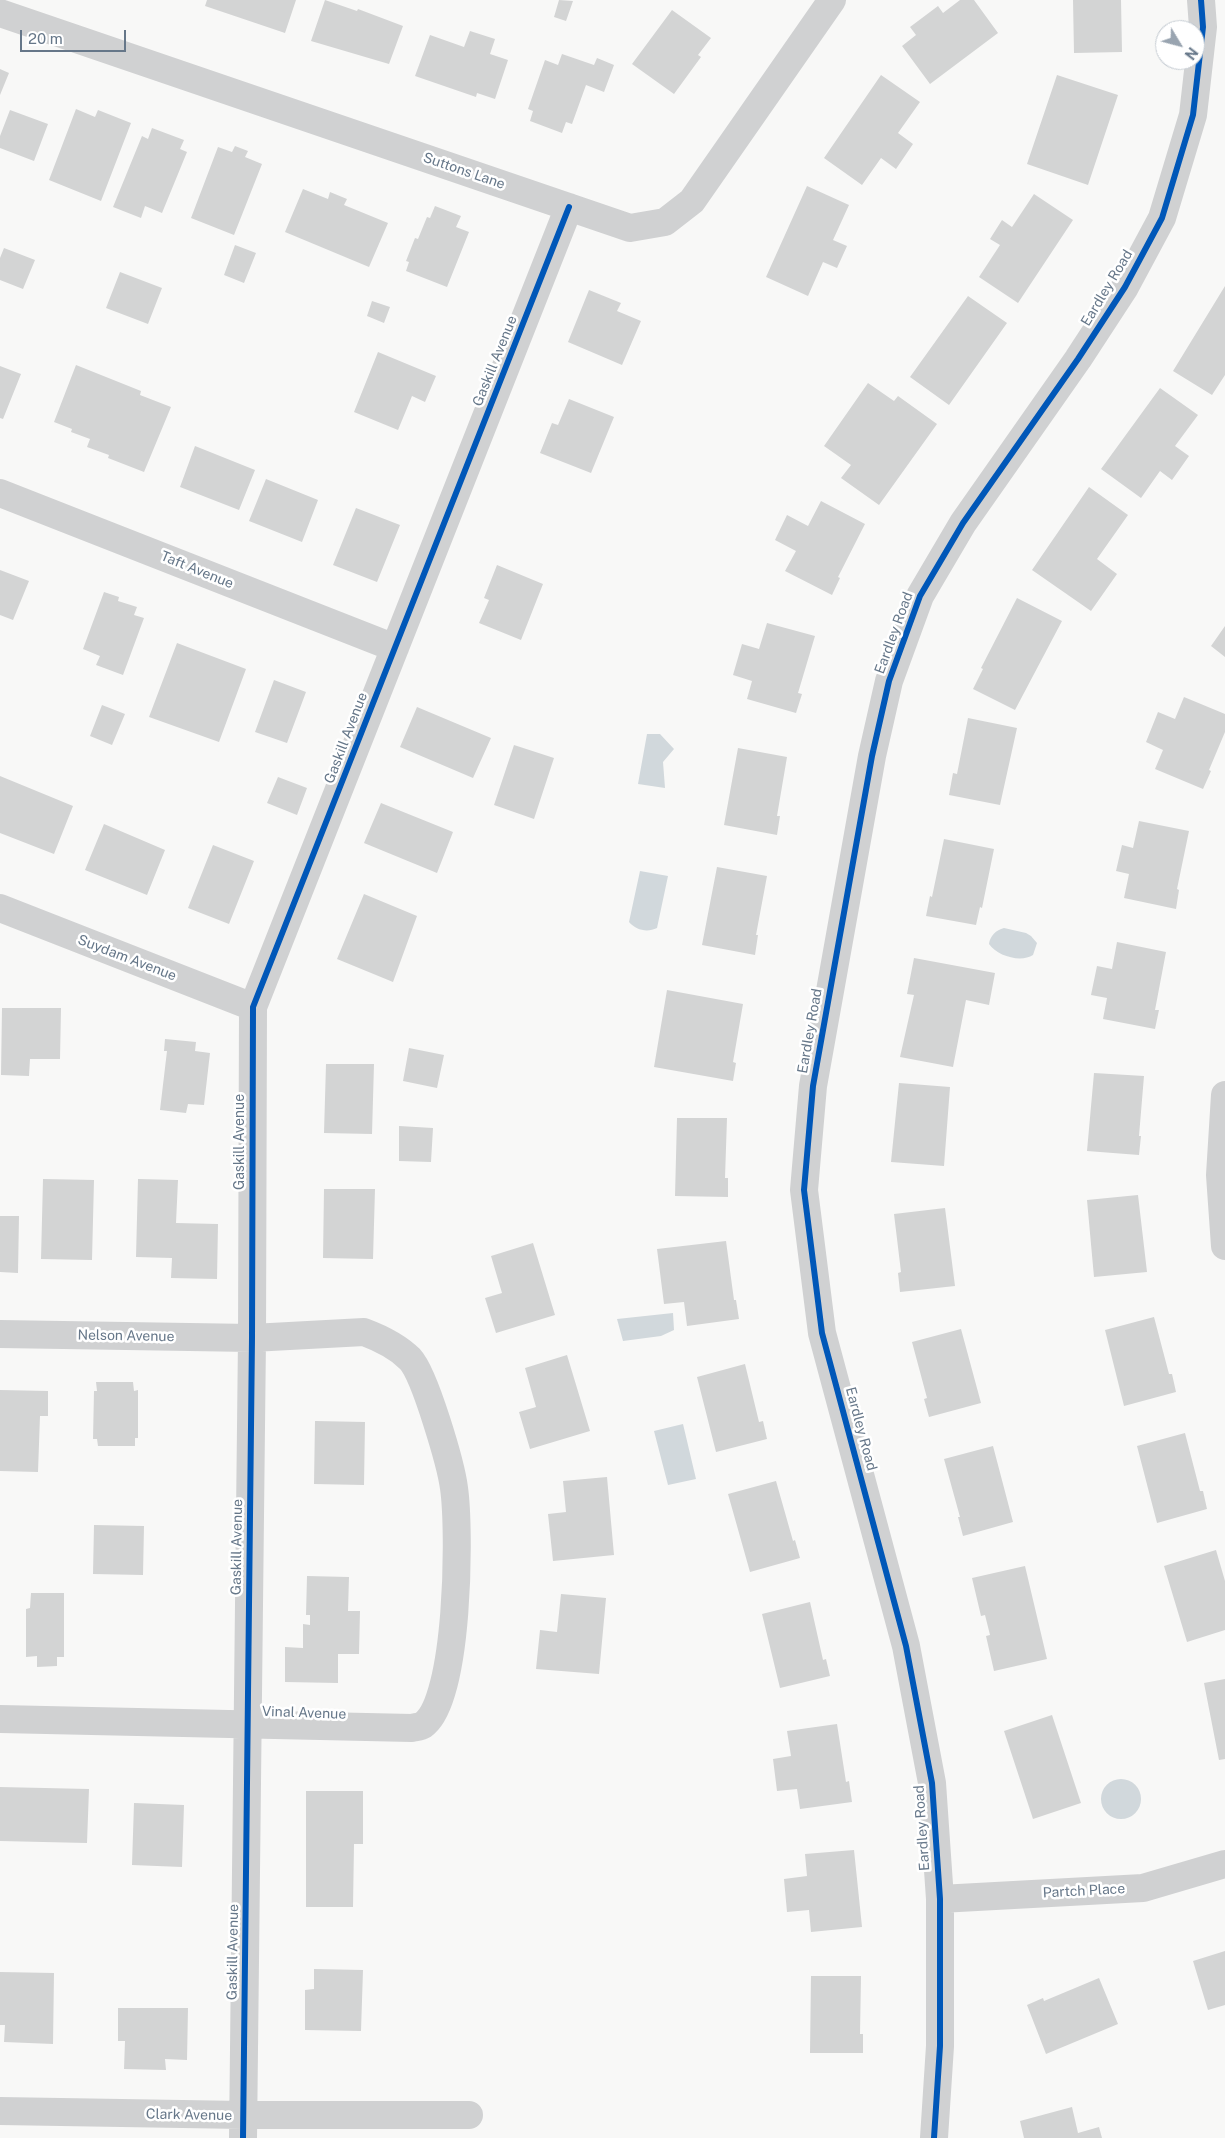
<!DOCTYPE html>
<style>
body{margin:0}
#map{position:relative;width:1225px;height:2138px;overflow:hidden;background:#f8f8f7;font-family:"Public Sans",sans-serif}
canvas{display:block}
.north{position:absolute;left:1155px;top:20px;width:50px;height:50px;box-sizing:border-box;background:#fff;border:1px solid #c2c9d0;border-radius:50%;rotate:127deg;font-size:14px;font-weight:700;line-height:20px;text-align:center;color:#667789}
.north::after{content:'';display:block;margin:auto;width:18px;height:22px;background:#99a4b0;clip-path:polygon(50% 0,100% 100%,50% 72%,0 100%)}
.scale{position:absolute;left:20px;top:30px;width:106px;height:22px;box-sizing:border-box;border:2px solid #667789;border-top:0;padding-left:6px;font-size:15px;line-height:18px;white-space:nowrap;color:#667789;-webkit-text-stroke:4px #fff;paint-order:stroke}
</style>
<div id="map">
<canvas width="1225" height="2138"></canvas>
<div class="north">N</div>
<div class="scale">20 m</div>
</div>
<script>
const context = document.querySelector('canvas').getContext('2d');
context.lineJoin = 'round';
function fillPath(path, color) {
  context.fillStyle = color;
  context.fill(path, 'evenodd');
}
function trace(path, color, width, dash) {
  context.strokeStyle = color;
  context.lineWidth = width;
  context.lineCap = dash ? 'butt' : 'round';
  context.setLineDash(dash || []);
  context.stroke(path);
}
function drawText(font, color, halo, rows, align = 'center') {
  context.font = font + ' "Public Sans",sans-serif';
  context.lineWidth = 5;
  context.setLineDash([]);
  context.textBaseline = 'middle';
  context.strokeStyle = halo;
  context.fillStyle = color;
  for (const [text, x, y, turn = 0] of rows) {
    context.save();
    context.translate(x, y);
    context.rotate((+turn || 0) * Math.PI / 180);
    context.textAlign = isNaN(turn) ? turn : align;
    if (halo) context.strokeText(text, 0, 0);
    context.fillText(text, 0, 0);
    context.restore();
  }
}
fillPath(new Path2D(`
 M647,734H660L674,749L663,762L665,788L638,784Z
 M640,871L668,876L657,928C647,933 636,930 629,922Z
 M1004,928L1026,933L1031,936L1037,943L1033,955C1021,963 997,956 989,944C990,936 996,930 1004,928Z
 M673,1313L674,1330L661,1336L623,1341L617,1319Z
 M683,1424L696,1479L668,1485L654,1431Z
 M1101 1799a20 20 0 1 1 40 0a20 20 0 1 1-40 0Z`), '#d1d8dc');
fillPath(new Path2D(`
 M207,0H296L285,33L205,6Z
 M325,0L357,11L358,9L403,26L389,64L311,41Z
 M559,0L573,1L566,21L554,17Z
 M960,0H974L998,33L930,84L902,46L916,35L910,27L938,6L943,13Z
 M1073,0H1121L1122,52L1074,53Z
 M672,10L711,38L698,55L701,57L674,94L632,64Z
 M470,31L495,39L490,54L508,60L495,99L477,93L476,97L415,76L430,35L464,47Z
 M562,54L594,65L597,58L614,65L604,92L586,85L572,124L566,122L562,133L530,121L533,111L528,109L545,60L558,65Z
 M0,69L9,73L0,95Z
 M881,75L920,102L898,133L913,144L896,169L881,158L862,185L824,158Z
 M1057,75L1118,95L1088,185L1027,164Z
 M76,109L95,117L98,110L131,123L101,201L49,180Z
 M10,110L48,124L34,161L0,148V136Z
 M152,128L184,140L180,149L187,152L162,213L145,206L141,218L113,207L142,136L148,139Z
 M235,146L248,151L245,157L262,164L234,235L191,218L218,147L232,152Z
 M807,186L849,205L833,240L847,246L837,268L823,262L808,296L766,277Z
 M303,189L328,199L330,192L347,199L344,205L388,223L369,267L285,232Z
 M1034,194L1073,220L1018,303L979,277L1000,245L990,239L1002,220L1012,227Z
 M435,206L461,216L456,227L469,232L447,287L406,271L409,262L406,261L415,238L418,239L427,217L430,218Z
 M235,245L256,253L244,283L224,275Z
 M4,248L35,260L23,289L0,280V258Z
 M120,272L162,288L148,324L106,308Z
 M1225,286V375L1212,395L1173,371Z
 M589,290L621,303L617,311L641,321L622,365L568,342Z
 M968,296L1007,323L949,405L910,377Z
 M372,301L390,307L384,323L367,316Z
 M378,352L436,376L425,402L412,396L398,430L354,412Z
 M76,365L141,391L140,395L171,407L144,472L108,458L109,455L87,447L90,439L71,432L72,429L54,422Z
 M0,366L21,374L3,419L0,418Z
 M868,383L894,401L898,396L937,424L879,505L841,478L851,465L824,446Z
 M1160,388L1198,415L1175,446L1189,456L1172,480L1160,471L1141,498L1101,469Z
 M569,399L614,417L591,473L540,453L552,423L558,425Z
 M195,446L255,470L239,510L180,487Z
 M266,479L318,500L302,542L249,521Z
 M1089,487L1128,515L1097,559L1117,574L1091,611L1032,570Z
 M821,501L865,524L838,577L840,578L832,595L785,571L796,551L775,540L787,515L808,526Z
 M356,508L400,525L377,582L333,565Z
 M497,565L543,584L521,640L479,623L489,600L484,598Z
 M0,570L29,581L13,620L0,615Z
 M104,592L119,597L118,601L137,607L134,615L144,618L123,675L96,665L100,656L83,649Z
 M1017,598L1062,621L1015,710L973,689L983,669L981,668Z
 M767,623L815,636L798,693L802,694L796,713L747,699L752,681L733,675L742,644L759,649Z
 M1225,626V657L1211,646Z
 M177,643L246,669L219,742L149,717Z
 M274,680L306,692L287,743L255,732Z
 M1184,697L1225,714V732L1209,770L1211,771L1203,789L1155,769L1163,750L1146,742L1158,712L1175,719Z
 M102,705L125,714L112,745L90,736Z
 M417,707L491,738L473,778L400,747Z
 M968,718L1017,728L1000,805L949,795L953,773L957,774Z
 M514,745L554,758L534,819L494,805Z
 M738,748L787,757L777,816H780L777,835L724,825Z
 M0,776L73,806L54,854L0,833Z
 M278,777L307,788L297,815L267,803Z
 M381,803L453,832L437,873L364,843Z
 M1139,821L1189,831L1177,889L1179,890L1176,909L1124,898L1129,874L1116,871L1122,845L1133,848Z
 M104,824L165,850L147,895L85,870Z
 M944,839L994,849L982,908L980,907L976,925L926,916L930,896L932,897Z
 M213,845L254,861L229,924L188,908Z
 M717,867L767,876L756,935H758L755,955L702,945Z
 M364,894L417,916L393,982L337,959Z
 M1117,942L1166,952L1155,1010H1159L1155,1029L1103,1019L1107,998L1091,995L1097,966L1112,969Z
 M914,958L995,973L989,1005L966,1000L953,1067L900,1057L914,995L907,994Z
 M667,990L743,1004L733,1062L736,1063L733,1081L654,1067Z
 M2,1008H61L60,1059H30L29,1076L1,1075Z
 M165,1039L196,1042L195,1051L210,1053L204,1105L188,1104L186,1113L160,1110L167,1051H164Z
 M409,1048L444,1055L437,1088L403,1081Z
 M326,1064H374L372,1134L324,1133Z
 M1094,1073L1144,1076L1139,1136H1141L1139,1155L1087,1151Z
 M899,1083L950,1087L944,1166L891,1162Z
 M677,1118H727L725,1178H728V1197L675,1196Z
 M399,1126L433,1128L431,1162L399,1161Z
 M43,1179L94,1180L92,1260L41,1259Z
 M138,1179L178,1180L176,1223L218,1224L217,1279L171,1278L172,1258L136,1257Z
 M324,1189H375L373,1259L323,1258Z
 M1138,1195L1147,1272L1094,1277L1087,1200Z
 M945,1208L955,1286L900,1292L898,1273L901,1272L894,1214Z
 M0,1216H19L18,1273L0,1272Z
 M726,1241L734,1300H736L739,1319L687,1326L684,1302L664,1304L657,1249Z
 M533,1243L555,1315L496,1333L485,1298L502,1293L491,1256Z
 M1154,1317L1169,1374H1172L1176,1392L1124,1406L1105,1330Z
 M961,1329L981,1403L929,1417L924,1399L927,1398L912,1342Z
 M567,1355L590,1431L530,1449L519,1412L536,1407L525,1368Z
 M745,1364L759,1422L763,1421L767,1439L716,1452L697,1377Z
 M96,1382H133L134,1391L138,1390V1438H135V1446H98L97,1439H93L94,1391H97Z
 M0,1390L48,1391V1416H40L38,1472L0,1471Z
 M315,1421L365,1422L364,1485L314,1484Z
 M1185,1433L1200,1491H1203L1207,1509L1157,1523L1137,1446Z
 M993,1446L1013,1522L963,1536L958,1517H960L944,1459Z
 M607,1477L614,1555L553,1561L548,1514L566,1512L563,1481Z
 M776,1481L793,1541L795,1540L800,1558L750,1572L728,1494Z
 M94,1525L144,1526L143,1575L93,1574Z
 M1216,1550L1225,1581V1630L1187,1642L1164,1566Z
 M1025,1566L1047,1659L994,1671L986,1636L990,1635L985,1615L981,1616L972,1578Z
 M307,1576L349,1577L348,1611H360L359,1654H338V1683L285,1682V1647L303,1648V1624L310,1625V1615H306Z
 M31,1593H64V1657H57V1666L37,1667V1656L26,1657V1609L30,1608Z
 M561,1594L606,1598L599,1674L536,1669L540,1630L557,1632Z
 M810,1602L823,1660L826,1659L830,1676L780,1688L762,1614Z
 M1225,1679V1759L1219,1760L1204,1683Z
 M1052,1715L1081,1803L1033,1819L1004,1731Z
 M837,1724L846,1782L849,1781L852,1802L800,1809L797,1789L777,1791L773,1759L791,1756L787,1731Z
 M0,1787L89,1789L87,1843L0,1841Z
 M306,1791H363V1844H354L353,1907H306Z
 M134,1803L184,1805L182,1867L132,1865Z
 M854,1850L862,1927L811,1932L809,1910L787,1912L784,1879L807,1876L805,1854Z
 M1225,1951V2005L1208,2010L1193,1961Z
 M314,1969L363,1970L361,2031L305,2030V1990L314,1989Z
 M0,1972L54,1973L53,2044L4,2042L5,2025H0Z
 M811,1976H861L860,2034H863V2053H810Z
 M1099,1978L1118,2024L1046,2054L1027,2005L1043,1998L1044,2001Z
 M118,2008H188L187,2060L165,2059L166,2070L124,2069L125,2041H118Z
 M1072,2107L1078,2133L1099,2127L1102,2138H1024L1020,2121Z`), '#d3d4d4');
trace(new Path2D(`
 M0,13L630,228L665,222L692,201L832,0
 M0,493L395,648
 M0,908L253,1007
 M1225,1095L1220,1175L1225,1246
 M0,1334L252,1338L364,1332C380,1338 398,1347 410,1359C425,1375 451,1465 454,1488C460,1530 459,1701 423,1725C420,1727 415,1727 412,1728L0,1719
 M940,1899L1143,1888L1225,1864
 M0,2111L243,2115H469
 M243,2138L252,1338L253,1007L569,207
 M934,2138L940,2046V1899L932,1783L906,1646L822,1333L804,1190L813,1086L872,756L889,681L920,596L963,523L1078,359L1125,287L1162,218L1193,115L1203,27L1201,0`), '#d0d1d2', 28);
trace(new Path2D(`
 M243,2138L252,1338L253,1007L569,207
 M934,2138L940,2046V1899L932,1783L906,1646L822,1333L804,1190L813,1086L872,756L889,681L920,596L963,523L1078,359L1125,287L1162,218L1193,115L1203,27L1201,0`), '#0057b8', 6);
drawText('14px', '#667789', '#fff', [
 ["Suttons Lane",464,171,19],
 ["Eardley Road",1107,288,-59],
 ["Gaskill Avenue",495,361,-68],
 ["Taft Avenue",197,570,22],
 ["Eardley Road",894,633,-70],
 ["Gaskill Avenue",346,738,-69],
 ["Suydam Avenue",127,958,21],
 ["Eardley Road",810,1031,-80],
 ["Gaskill Avenue",240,1142,-90],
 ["Nelson Avenue",126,1336,1],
 ["Eardley Road",861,1429,75],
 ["Gaskill Avenue",237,1547,-89],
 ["Vinal Avenue",304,1713,2],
 ["Eardley Road",922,1828,-94],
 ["Partch Place",1084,1891,-3],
 ["Gaskill Avenue",233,1952,-89],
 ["Clark Avenue",189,2115,1]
]);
</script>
